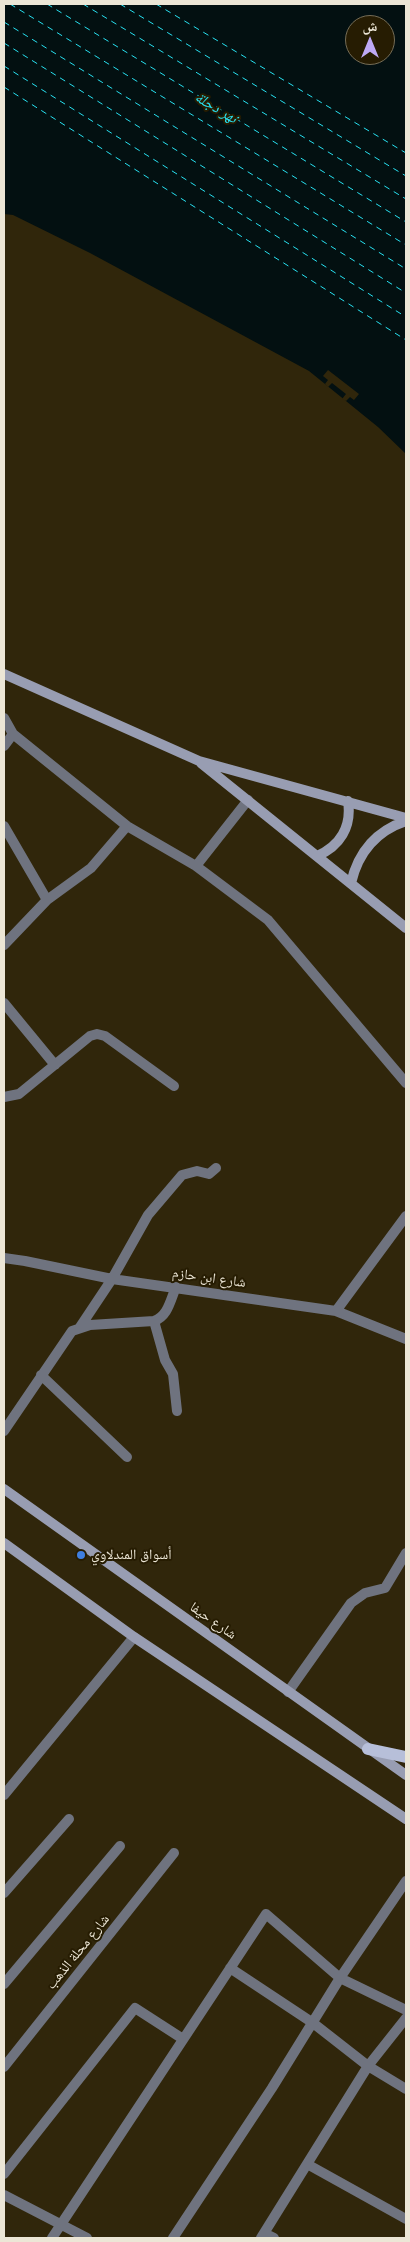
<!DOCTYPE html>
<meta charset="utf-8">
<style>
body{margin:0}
#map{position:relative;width:410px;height:2242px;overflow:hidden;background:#30260b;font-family:"PT Sans","Noto Naskh Arabic",sans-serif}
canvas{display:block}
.frame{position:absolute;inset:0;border:5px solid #ece6d6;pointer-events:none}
.north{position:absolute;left:345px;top:15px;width:50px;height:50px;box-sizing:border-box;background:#261c02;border:1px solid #756d57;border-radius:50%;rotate:0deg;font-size:14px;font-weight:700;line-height:20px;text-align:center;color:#ece6d6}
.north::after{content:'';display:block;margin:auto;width:18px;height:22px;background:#bea9f5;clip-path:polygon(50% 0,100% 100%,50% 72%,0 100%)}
</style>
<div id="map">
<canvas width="410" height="2242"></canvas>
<div class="frame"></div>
<div class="north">ش</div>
</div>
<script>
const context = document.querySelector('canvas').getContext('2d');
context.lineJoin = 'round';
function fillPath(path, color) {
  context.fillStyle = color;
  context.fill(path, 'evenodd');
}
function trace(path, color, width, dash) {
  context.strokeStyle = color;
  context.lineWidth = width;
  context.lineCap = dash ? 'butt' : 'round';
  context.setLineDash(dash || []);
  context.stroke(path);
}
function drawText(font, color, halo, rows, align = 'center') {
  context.font = font + ' "PT Sans","Noto Naskh Arabic",sans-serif';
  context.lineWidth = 4;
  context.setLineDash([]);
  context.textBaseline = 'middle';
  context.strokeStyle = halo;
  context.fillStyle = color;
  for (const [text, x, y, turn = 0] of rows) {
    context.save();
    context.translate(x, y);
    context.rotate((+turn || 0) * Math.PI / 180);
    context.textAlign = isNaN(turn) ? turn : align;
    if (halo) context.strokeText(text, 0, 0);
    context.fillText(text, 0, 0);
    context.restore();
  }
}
fillPath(new Path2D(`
 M4,4H406V454L378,427L309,371L90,253L13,215L4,214ZM355,25H385V55H355Z`), '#031011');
fillPath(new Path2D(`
 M328,370L359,394L354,400L350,397L346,401L342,399L346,394L332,383L328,387L325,384L328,380L323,376Z`), '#30260b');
trace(new Path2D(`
 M10,4L406,245
 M47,4L406,222
 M83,4L406,199
 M120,4L406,176
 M156,4L406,153
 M4,22L406,269
 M4,43L406,293
 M4,66L406,317
 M4,87L406,340`), '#27e0f0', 1, [6, 5]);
trace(new Path2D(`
 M4,718L13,734L127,826L196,866L268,920L406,1083
 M4,746L13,734
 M4,826L47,900
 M196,866L248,800
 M4,945L47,900L91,868L127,826
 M4,1003L55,1065
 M4,1097L19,1094L90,1036L97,1034L105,1036L174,1086
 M4,1258L25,1261L112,1279L336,1311L406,1339
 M336,1311L406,1216
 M154,1321L165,1360L173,1374L177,1411
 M80,1327L112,1279L148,1215L182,1175L197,1171L209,1174L216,1168
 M41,1375L127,1457
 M4,1431L72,1331L90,1325L154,1321C168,1316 170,1301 176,1287
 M288,1692L351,1603L365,1593L385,1588L406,1553
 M4,1795L134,1637
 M4,1893L69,1819
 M230,1968L313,2023L368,2066L406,2089
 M4,1984L120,1846
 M4,2067L174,1853
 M307,2164L406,2219
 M4,2174L135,2008L183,2039
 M4,2195L87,2238
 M264,2233L274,2238
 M52,2238L266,1914L340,1978L406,2010
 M173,2238L272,2088L340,1978L406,1881
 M261,2238L368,2066L406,2018`), '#6f737f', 10);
trace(new Path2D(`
 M4,674L199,761L406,818
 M201,763L406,928
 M317,856C340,846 352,827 348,801
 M351,883C358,853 376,831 406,821
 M4,1489L406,1775
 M4,1543L134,1637L406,1819`), '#989db2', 10);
trace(new Path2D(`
 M368,1749L406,1757`), '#b7bfd9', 12);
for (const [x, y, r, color] of [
 [81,1555,5,"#3f7fe0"]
]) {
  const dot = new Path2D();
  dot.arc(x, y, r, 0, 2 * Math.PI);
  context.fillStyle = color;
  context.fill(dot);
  trace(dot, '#261c02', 2);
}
drawText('14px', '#ece6d6', '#261c02', [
 ["شارع ابن حازم",209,1278,8],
 ["شارع حيفا",213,1621,35],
 ["شارع محلة الذهب",78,1952,-51]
]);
drawText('14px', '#ece6d6', '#261c02', [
 ["أسواق المندلاوي",91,1555]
], 'left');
drawText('italic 15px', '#27e0f0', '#261c02', [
 ["نهر دجلة",216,108,31]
]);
</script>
